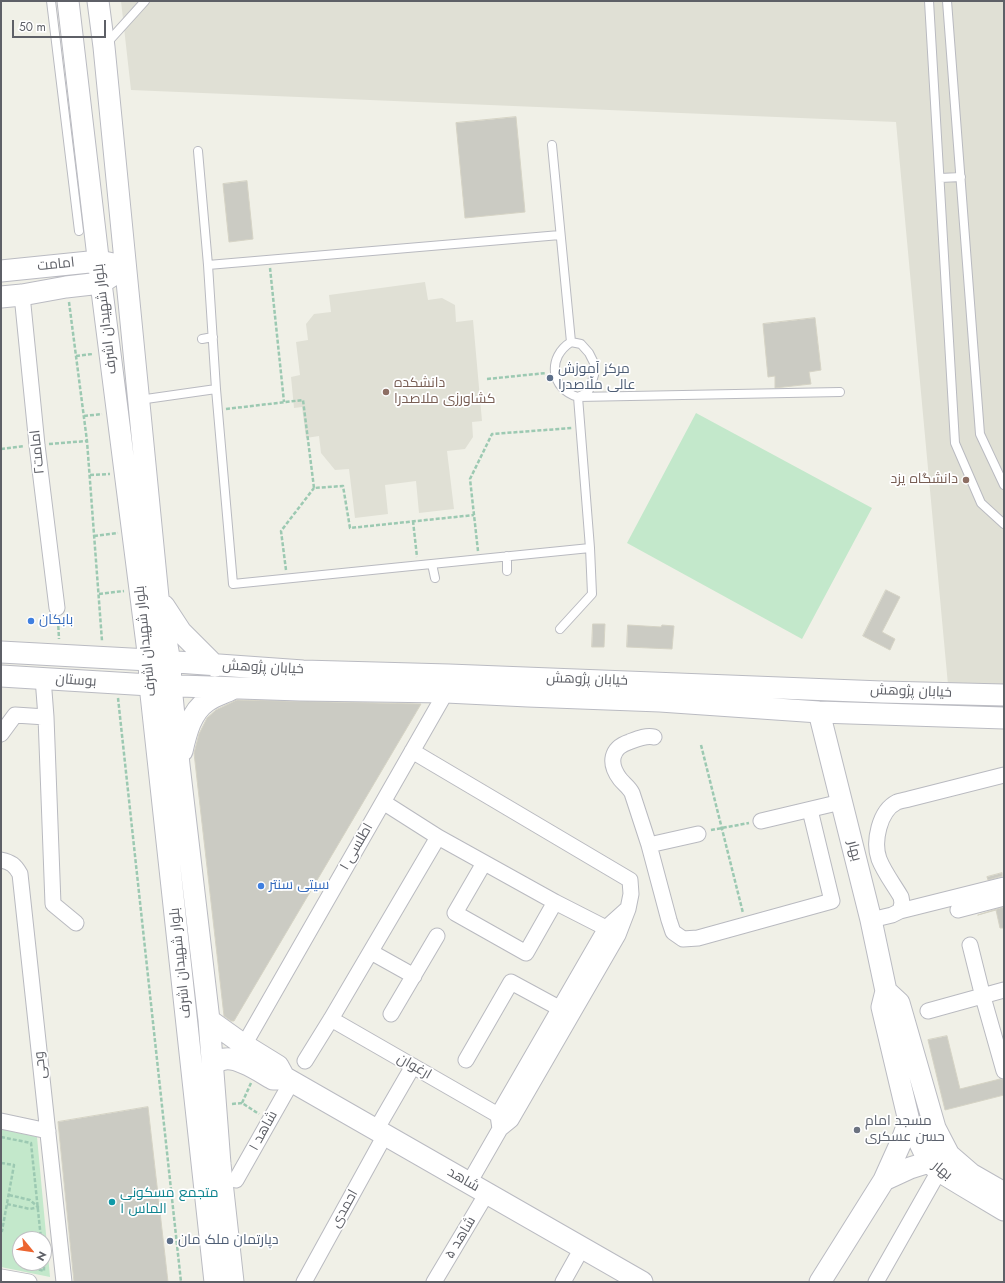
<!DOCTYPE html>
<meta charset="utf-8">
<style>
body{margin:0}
#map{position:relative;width:1005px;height:1283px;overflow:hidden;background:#f0f0e7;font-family:Jost,sans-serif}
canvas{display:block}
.frame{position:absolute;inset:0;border:2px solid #5e6067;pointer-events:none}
.north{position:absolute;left:12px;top:1231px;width:40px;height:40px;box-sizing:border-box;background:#fff;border:1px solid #bfbfc2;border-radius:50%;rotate:119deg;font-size:11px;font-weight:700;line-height:16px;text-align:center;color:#5e6067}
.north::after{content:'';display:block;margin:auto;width:14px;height:18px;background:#ec6531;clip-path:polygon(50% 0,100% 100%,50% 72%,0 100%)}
.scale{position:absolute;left:12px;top:20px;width:94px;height:18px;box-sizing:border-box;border:2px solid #5e6067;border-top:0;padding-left:5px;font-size:12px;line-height:14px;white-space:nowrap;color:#5e6067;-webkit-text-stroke:3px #fff;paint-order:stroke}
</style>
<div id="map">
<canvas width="1005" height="1283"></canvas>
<div class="frame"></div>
<div class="north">N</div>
<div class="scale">50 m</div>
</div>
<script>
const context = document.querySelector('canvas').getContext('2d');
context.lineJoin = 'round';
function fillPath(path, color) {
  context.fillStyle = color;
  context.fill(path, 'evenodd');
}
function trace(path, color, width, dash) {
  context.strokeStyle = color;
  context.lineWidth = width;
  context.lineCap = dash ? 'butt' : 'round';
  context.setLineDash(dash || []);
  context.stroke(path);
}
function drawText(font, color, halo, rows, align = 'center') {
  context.font = font + ' Jost,Cairo,sans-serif';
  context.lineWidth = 3.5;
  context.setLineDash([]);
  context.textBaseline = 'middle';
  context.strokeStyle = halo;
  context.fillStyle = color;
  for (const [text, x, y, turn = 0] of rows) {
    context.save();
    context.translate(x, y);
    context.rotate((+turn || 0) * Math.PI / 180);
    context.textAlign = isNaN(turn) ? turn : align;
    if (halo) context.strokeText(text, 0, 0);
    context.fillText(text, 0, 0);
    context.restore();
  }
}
fillPath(new Path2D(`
 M121,1H1004V687L948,685L896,122L131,90Z
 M425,282L428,300L442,298L455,305L456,322L473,320L482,421L472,422L473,437L465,449L447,451L454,509L419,513L416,481L385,485L388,514L355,518L349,469L335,470L321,453L319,436L306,438L302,407L294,408L291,377L300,375L296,342L308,340L306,324L314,314L331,312L329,295Z`), '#e0e0d5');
fillPath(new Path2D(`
 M696,413L872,508L802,639L627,543Z
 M1,1129L37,1137L50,1277L1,1267ZM20,1239H44V1263H20Z`), '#c3e8cb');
const building = new Path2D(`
 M516,117L525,212L465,218L456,123Z
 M247,181L253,239L229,242L223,184Z
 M815,318L821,370L809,372L811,384L775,388V376L768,377L763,324Z
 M886,590L900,597L882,632L895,639L890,650L863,636Z
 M593,624H605L604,647H592Z
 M628,625L661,627L662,625L674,626L672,649L627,647Z
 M237,700L421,704L234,1021H231L224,1016L194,753L199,734L207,718L216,710Z
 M1002,873V876L988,880L987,877Z
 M1004,907V928H1000L996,910L978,915Z
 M947,1036L960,1089L1000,1079L1004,1080V1095L945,1110L928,1040Z
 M148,1107L168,1282H74L58,1122Z`);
fillPath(building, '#cbcbc3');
trace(building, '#d5d3c5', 1);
const lane = new Path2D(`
 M51,1L79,231
 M929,1L955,443L981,503L1004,524
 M947,1L980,434L1004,485
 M107,43L145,1
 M552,145L571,342
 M198,151L208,265
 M940,178L961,177
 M202,339L213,337
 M571,342L581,344L589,353L595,365L594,375L590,388L587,393L578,397C550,389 547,357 571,342Z
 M216,389L208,265L560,235
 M139,400L216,389L233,584L590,548L578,397L840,392
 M507,556V571
 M432,564L435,578
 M560,629L592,594L590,548`);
const street = new Path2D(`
 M22,295L37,445L57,608
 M43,678L46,717L53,904L76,923
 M1,734L15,715L46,717
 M654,737C646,735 637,739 629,742C611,748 608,763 620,779C624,784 629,787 632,793L649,845L669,920L673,932L683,939L698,938L832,901L810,810
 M412,751L630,880L631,894L628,909L618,935L511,1120L500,1129L469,1183
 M383,802L438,837L555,902L606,928
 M761,821L841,802
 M649,845L698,834
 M1,860C11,862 15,865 20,874L64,1282
 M484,863L455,913L526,953L555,902
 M958,910L1004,898
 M900,911L1004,885
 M871,920L892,915L900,911L902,903L901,897C894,885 884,872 879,859C873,842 879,811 897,802C900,801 905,800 909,799L1004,775
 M970,945L983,997L1004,1071
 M371,952L414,976
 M928,1011L1004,990
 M391,1014L437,936
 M331,1019L498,1115
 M244,1045L446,692
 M466,1060L511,982L559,1008
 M305,1061L331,1019L438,837
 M1,1121L48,1131
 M500,1129L498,1115L606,928L626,910
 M376,1130L413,1066
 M236,1180L292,1081
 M1,1277L29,1282
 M304,1282L385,1135
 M434,1282L487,1193
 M563,1282L582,1248
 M876,1282L939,1171`);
const secondary = new Path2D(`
 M68,1L101,283L149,660L150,685L215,1282
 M98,1L104,47L158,597L170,662L171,686L179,765L209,1020L220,1164L233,1282
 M1,271L99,261L113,264
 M1,297L22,295L66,287L101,283L113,275
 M164,606L181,632L215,666
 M1,652L149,660L303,671L449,675L882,692L1004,695
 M1,676L150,685L300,690L446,692L528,696L660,701L819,712L1004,718
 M819,712L871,920L886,991L882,1007L909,1121L929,1162L939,1171L962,1185L1004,1210
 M182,751C186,733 191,712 207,701C214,696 224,693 232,689
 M886,991L899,1003L935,1128L949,1155L971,1174L1004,1193
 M209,1020L244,1045L278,1066L284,1077L642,1282
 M213,1065C215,1063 218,1061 221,1060C236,1054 260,1072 273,1079H278L282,1078
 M884,1180L910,1168L929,1162
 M820,1282L884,1180L902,1140L909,1121`);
trace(lane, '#b9bac0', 10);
trace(street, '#b9bac0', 17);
trace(secondary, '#babbc2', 23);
trace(new Path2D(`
 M270,268L284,402
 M69,302L87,441L102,641
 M76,356L93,354
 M487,379L546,373
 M226,409L303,400L314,488L343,486L350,528L474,515
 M84,416L102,414
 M49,444L87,441
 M1,449L24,446
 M90,475L110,474
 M413,521L417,557
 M94,536L118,533
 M478,551L470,479L492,434L572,428
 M286,570L281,531L314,488
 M99,594L124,591
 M58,620L59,639
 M118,698L181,1282
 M701,745L743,913
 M711,830L749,823
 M242,1103L251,1083
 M232,1104L242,1103L259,1114
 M1,1137L31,1143L41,1239
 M1,1163L14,1165L2,1231L1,1230
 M7,1204L30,1209L38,1207L30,1200L9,1195
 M33,1268L44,1271V1263`), '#9cc9b2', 2.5, [4, 2]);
trace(lane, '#fff', 8);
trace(street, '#fff', 15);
trace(secondary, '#fff', 21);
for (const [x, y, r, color] of [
 [550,378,4,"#5c6f8a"],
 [386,392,4,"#8d6e63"],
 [966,480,4,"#8d6e63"],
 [31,621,4,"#3f7fe0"],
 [261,886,4,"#3f7fe0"],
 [857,1130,4,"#6b7280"],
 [112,1202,4,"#0f9aa8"],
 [170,1241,4,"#5c6f8a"]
]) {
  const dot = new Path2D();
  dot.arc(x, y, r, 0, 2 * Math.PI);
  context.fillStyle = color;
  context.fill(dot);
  trace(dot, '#fff', 1.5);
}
drawText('14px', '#5e6067', '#fff', [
 ["امامت",56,265,-6],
 ["بلوار شهیدان اشرف",106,319,-97],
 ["امامت۲",38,452,-96],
 ["بلوار شهیدان اشرف",146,641,-96],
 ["خیابان پژوهش",263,668,3],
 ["خیابان پژوهش",587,680,2],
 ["بوستان",76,681,4],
 ["خیابان پژوهش",911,692,2],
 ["اطلسی ۱",357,847,-60],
 ["بهار",854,851,76],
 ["بلوار شهیدان اشرف",181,963,-96],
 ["وحی",41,1065,-96],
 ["ارغوان",414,1067,30],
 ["شاهد ۱",264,1131,-61],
 ["بهار",942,1171,39],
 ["شاهد",463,1180,30],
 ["احمدی",345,1209,-61],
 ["شاهد ۵",461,1238,-59]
]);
drawText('14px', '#4e5e75', '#fff', [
 ["مرکز آموزش",558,370],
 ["عالی ملّاصدرا",558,386],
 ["دپارتمان ملک مان",178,1241]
], 'left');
drawText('14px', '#785e54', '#fff', [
 ["دانشکده",394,384],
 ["کشاورزی ملاصدرا",394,400],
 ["دانشگاه یزد",958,480,"right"]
], 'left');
drawText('14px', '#366cbe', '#fff', [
 ["بابکان",39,621],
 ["سیتی سنتر",269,886]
], 'left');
drawText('14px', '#5b616d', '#fff', [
 ["مسجد امام",865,1122],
 ["حسن عسکری",865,1138]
], 'left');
drawText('14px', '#0d838f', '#fff', [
 ["متجمع مسکونی",120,1194],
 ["الماس ۱",120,1210]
], 'left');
</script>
